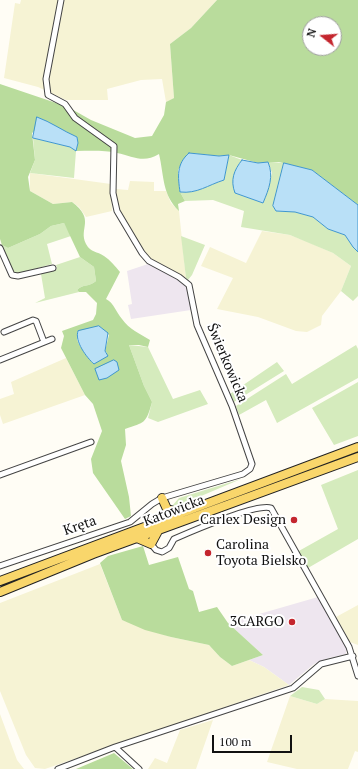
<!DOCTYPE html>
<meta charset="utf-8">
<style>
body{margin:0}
#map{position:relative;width:358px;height:769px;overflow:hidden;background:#fffdf5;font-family:"PT Serif",serif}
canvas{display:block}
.north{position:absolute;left:302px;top:16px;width:40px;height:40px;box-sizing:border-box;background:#fff;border:1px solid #a0a0a0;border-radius:50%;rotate:287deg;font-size:11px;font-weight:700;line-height:16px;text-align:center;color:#111}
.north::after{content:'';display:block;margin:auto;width:14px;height:18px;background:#c4262e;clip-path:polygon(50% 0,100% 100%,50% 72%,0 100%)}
.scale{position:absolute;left:212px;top:735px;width:80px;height:18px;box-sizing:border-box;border:2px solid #111;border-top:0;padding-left:5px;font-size:12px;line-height:14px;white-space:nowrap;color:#111;-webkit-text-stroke:3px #fff;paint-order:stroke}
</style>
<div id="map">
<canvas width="358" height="769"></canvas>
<div class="north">N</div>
<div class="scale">100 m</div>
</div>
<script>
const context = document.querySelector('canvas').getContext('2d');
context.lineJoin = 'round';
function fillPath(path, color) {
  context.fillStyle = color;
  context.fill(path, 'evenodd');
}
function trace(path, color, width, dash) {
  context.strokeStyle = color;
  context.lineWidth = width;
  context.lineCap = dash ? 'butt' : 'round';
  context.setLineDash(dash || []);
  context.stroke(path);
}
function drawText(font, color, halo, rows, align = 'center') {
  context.font = font + ' "PT Serif",serif';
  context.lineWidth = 4;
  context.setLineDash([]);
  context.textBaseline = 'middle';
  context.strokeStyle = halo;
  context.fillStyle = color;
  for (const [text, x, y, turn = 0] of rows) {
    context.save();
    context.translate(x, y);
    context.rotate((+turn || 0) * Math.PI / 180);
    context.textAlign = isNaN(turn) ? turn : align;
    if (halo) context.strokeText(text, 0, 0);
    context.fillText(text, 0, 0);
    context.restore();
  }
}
fillPath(new Path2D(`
 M148,264L186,283L191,310L131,319L128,305L132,304L127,271Z
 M318,597L347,648L346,654L329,658L314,664L289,685L264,667L249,660L263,655L228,623Z`), '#eee6ef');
fillPath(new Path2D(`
 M21,0H217L191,28L170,44L174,98L166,102L162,79L141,80L107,89L108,100H66L38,87L4,78L15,3L20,4Z
 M30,173L111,184L112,211L86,217L79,207L72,202L53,204L30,191Z
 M130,181L154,182V191H166L171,203L179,211L186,278L151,260L141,248L123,219L116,203V189L128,190Z
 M262,231L290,235L308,242L333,253L351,266L341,291L322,316L321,325L307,332L296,331L258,317L217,309L233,278L201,266L210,247L246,263Z
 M66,358L85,395L3,424L0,415V399L14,394L11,382Z
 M100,564L122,620L171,637L209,645L220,657L232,666L249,660L264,667L289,685L45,769L35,768L26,755L0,691V603Z
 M358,605V645L350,642L336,617Z
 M290,696L317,704L325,699L358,701V752L355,751L348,769H297L267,762Z
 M0,714L17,760L24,769H0Z
 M213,720L196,769H148L155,758L167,763L180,730Z`), '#f6f3d4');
fillPath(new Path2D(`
 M33,138L70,147L76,151L74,178L30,173L35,160Z
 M229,155L242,160L237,167L235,193L263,203L272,173L268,162L284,163L273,206L276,211L295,212L313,217L328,229L345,235L353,247L358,252V296L353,301L341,291L351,266L333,253L290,235L241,227L244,211L213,200L185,201L180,192C197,194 208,185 224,180Z
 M64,223L71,236L47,244L52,264L17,274L12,270L2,245L8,248L40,234L51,226Z
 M181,236L205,245L192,275L188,280L186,278Z
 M80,257L94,267L96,281C90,287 82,284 77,290L79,292L35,303L45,298L41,274L57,269L56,265Z
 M129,345L148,347L173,399L200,390L208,404L158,422L148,418L152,402L144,386Z
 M356,345L358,349V378L277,423L266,400L239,415L236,406L286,374L292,384Z
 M277,362L284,371L234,402L230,394Z
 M358,382V436L334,445L312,408Z
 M358,470V539L308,568L297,552L338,529L321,485Z
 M241,479L173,508L172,506L179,498Z
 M302,687L319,690L325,699L317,704L290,696Z`), '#d5ebbd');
fillPath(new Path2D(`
 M217,0H358V205L312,170L279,162L258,163L229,155L219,156L189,153L178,170L180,192L185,201L178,204L179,211C162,195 164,175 159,154C143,164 133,156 117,153C104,150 90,151 76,151L78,143L77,137L62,131L47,121L32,133L35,160L28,177L30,191L53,204L72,202C96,220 78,228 86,244C91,253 97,251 104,256C110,260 115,266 120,272L106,299C114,303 116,312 122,319C129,329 140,334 150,340L148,347L139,345H129L144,386L152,402C146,424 145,422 125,429L126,445L121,461L129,497L131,516L125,519L93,473L91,459L102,431L93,404L85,395L61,348L64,336L62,331L93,320L96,314L97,303L86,292H79L77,290C82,284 90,287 96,281L94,267L80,257L64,223L51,226L40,234L8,248L2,245L0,239V84L68,107L91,120L135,138L152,136L164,115L166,102L174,98L170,44L191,28ZM310,24H334V48H310ZM99,326L109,335L105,351L107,353L92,362C87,353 73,343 78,332Z
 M143,546L149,565L178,557L189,589L193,591L199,612L217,607L228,623L263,655L232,666L220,657L209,645L171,637L145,630L122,620L100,563L108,556Z
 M114,753L133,769H76Z`), '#b9dc9c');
const water = new Path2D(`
 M37,117C51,122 63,131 77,137L78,143L76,151L70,147L33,138Z
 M189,153L219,156L229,155L224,180C208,185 197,194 180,192C178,177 176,164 189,153Z
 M242,160L258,163L268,162C274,176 269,189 263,203L235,193C230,180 234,170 242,160Z
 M284,163L312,170L358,205V252L353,247L345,235L328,229L313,217L295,212L276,211L273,206Z
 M99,326L108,333L105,351L108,356L94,364C87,358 74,341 78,331Z
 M114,360L117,362L119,370L107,378L99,380L95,369Z`);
fillPath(water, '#b9e0f7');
trace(water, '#3f96cf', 1);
const street = new Path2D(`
 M0,248L12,275L18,276L53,268
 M4,332L33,320L36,321L44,342
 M0,360L52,339
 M0,475L91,442
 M151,544L156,550L162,552L169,548L174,539C190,532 257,503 271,508L349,647L358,676
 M0,566L130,522L152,504L162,498L243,474L250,469L252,464L232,406L197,325L189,285L179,277L149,261L142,253L117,211L113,193L114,146L75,118L65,104L48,95L46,79L61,0
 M115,747L293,688L321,664L353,656
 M58,769L115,747L139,769`);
const primary = new Path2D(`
 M162,498L167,509L180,513
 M137,538L151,544L158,531
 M0,581L358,447
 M0,592L93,554L358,457`);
trace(street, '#444', 7);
trace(primary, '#222', 10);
trace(street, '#fff', 5);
trace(primary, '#f9d66b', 8);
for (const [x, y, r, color] of [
 [294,520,4,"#c4262e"],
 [208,553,4,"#c4262e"],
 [292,622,4,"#c4262e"]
]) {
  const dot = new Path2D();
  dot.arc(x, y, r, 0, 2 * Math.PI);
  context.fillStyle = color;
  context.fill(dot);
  trace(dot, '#fff', 1.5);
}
drawText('14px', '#111', '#fff', [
 ["Świerkowicka",227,363,67],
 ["Katowicka",174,511,-21],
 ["Kręta",80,526,-19]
]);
drawText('14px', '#111', '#fff', [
 ["Carlex Design",286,520],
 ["Carolina",216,545,"left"],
 ["Toyota Bielsko",216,561,"left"],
 ["3CARGO",284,622]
], 'right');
</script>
